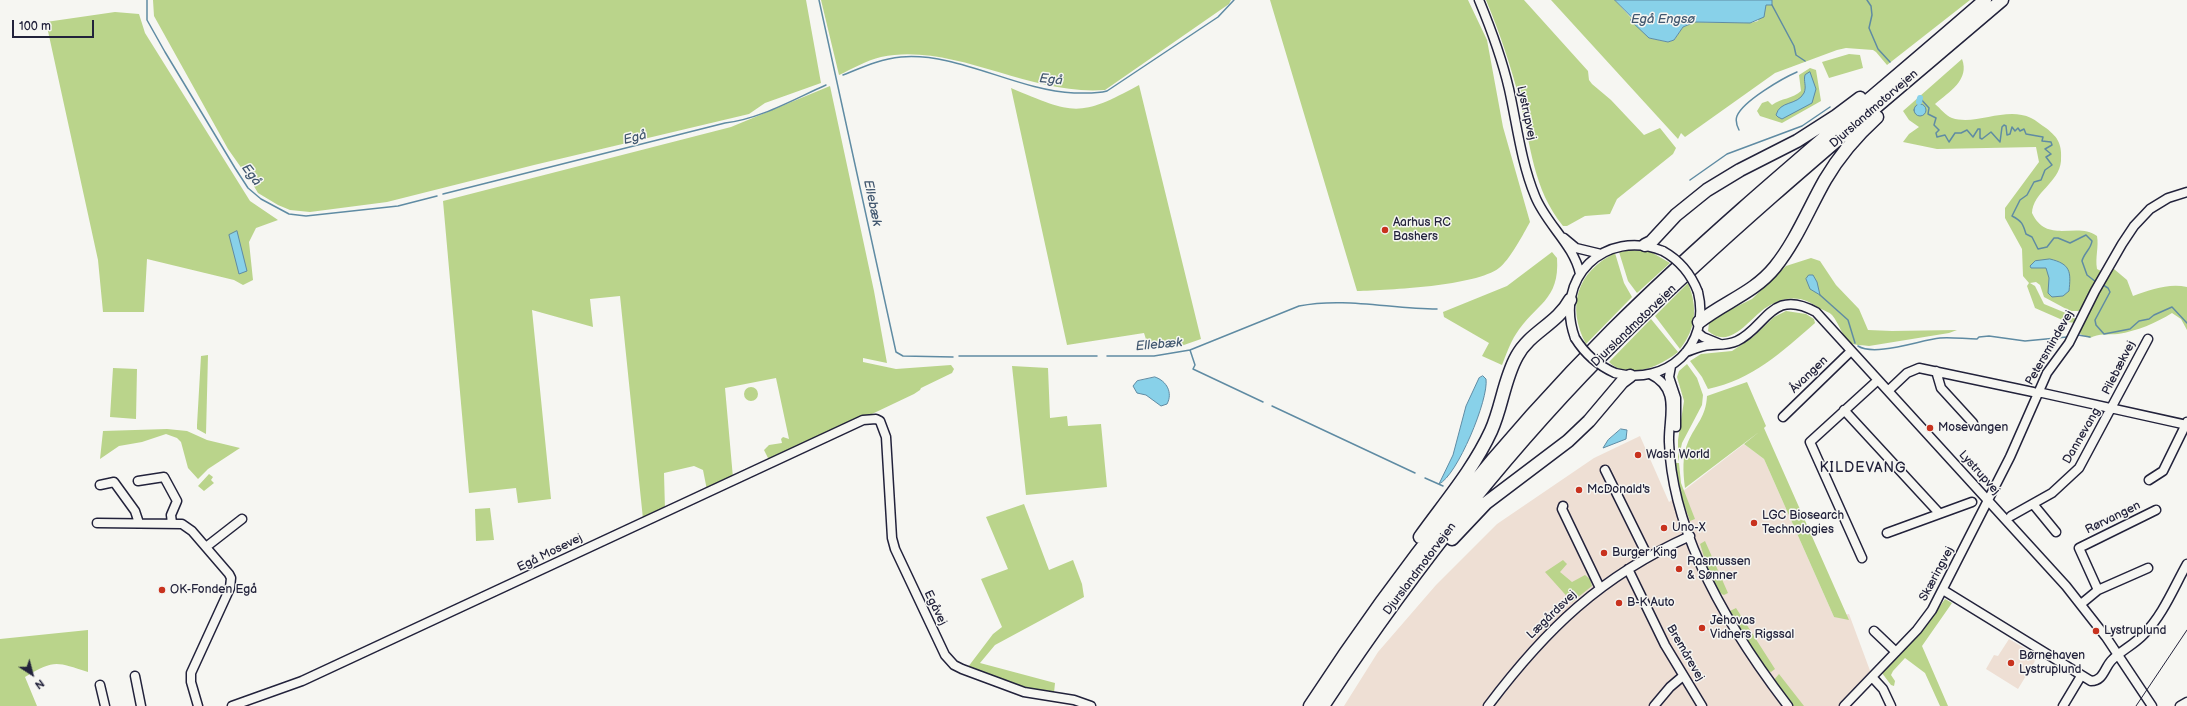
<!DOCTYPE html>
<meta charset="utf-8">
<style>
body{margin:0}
#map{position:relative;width:2187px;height:706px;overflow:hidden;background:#f6f6f2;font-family:"Balsamiq Sans",sans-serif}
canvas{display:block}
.north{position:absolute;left:12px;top:654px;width:40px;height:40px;-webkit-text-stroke:3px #f6f6f2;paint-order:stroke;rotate:144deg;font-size:11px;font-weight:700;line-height:16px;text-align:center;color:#22223b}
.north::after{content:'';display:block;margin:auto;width:14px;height:18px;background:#22223b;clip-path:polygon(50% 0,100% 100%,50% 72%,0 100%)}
.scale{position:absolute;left:12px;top:20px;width:82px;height:18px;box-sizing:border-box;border:2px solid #22223b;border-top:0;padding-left:5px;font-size:12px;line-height:14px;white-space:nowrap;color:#22223b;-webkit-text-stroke:3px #f6f6f2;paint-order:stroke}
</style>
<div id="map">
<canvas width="2187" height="706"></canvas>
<div class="north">N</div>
<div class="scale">100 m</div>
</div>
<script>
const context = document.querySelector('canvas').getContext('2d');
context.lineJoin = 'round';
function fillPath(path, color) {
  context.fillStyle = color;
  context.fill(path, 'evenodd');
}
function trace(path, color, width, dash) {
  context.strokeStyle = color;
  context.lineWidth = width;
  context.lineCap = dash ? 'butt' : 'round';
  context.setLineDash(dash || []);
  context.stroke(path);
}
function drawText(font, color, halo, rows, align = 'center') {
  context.font = font + ' "Balsamiq Sans",sans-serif';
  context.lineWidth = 3;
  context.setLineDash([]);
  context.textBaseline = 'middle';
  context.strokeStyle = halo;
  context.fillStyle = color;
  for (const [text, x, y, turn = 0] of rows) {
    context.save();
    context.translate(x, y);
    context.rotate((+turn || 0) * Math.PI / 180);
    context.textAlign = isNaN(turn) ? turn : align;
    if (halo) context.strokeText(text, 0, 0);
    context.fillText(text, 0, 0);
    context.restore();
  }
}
fillPath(new Path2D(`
 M1640,436L1669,502L1744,444L1764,459L1834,617L1849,614L1872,676L1843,706H1344L1378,652L1436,585L1497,524L1594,458Z
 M2009,639L2038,656L2018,689L1986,669L1994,655L1998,656Z`), '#eedfd4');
fillPath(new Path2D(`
 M153,0H806L821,83L765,103L749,114L534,165L387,202L310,212L290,210L278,205L258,193L252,183L228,149L154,16Z
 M821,0H1231L1229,4L1105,90C1028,96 954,42 881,57C867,60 852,69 839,75Z
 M1270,0H1468L1487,40L1503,127L1530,222C1524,233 1509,261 1499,268C1476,286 1389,290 1357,291Z
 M1486,0H1524L1588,71L1589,80L1592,84L1611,100L1644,135L1660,128L1676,148L1673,154L1617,199L1610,214L1585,216L1567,226H1563C1533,189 1531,146 1520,101C1511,67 1500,33 1486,0Z
 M1551,0H1615L1649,38L1668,42L1674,40L1683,27L1695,22L1750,23L1758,21L1765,5L1772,2V0H1970L1887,65L1876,52L1873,50L1846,48L1837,50L1775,73L1685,137L1681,133L1678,139Z
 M115,12L139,14L145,33L250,201L278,220L256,228L249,242L253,280L243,285L234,280L147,259L144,312H103L98,260L46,22Z
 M1849,54L1860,55L1863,68L1829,78L1822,62Z
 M1962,59C1970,80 1949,92 1935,104C1940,108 1946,116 1952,118C1976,126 2006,106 2031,118C2036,120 2041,125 2046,128C2059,138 2062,145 2061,161C2059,183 2033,192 2032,213C2047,245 2077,221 2097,236C2099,247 2095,257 2097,269L2103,272L2082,311H2070L2044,297L2040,285L2036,282L2030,283L2035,286L2044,304L2073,316L2077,320L2076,323L2067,322L2035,308L2027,286L2029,283L2023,276L2022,249L2005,218V208L2039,162L2036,147L1937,149L1903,142L1909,134L1919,127L1909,120L1903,111Z
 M1810,68L1816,70L1821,101L1782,123L1760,116L1757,111L1762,103L1768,101L1772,105C1781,98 1793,99 1801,91L1799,75Z
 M1139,85L1201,339L1181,346L1149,349L1144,333L1067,345L1011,88C1073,114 1079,118 1139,85Z
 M830,86L874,291L887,363L863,358V362L896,369L951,365L954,369L952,373L921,388L920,390L914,394L775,460L768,458L764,450L769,445L782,443L781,439L783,437L789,439L776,378L725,388L733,478L707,490L703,470L694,466L664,473L665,510L643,519L620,296L590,299L593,327L532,310L551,499L518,503L516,488L469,493L443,201L731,127Z
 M1632,250L1651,252L1670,263L1637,293L1628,281L1619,252Z
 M1552,252L1557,258C1560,301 1535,304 1516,334C1510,343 1506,355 1502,365L1482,356L1489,343L1444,317L1443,312L1507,286Z
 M1615,253L1624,283L1632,297L1586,344C1566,306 1577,272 1615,253Z
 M1811,258L1820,261L1836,285L1859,309L1868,330L1892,331L1957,330L1949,333L1869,346C1864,345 1856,346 1851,343C1842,337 1839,323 1832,315C1829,312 1825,311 1821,309C1809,302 1803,297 1787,299C1780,300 1773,303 1767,307C1750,317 1731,351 1708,331L1709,323L1713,318L1752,299L1786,266Z
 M2114,264V269L2127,280L2133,296C2151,290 2168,283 2187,287V330L2181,319L2172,313C2156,323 2137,331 2118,334C2108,335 2099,333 2090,338L2080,334L2081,328Z
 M1688,283C1698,307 1696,329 1680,349L1655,316Z
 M1786,311L1806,314L1814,319L1815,323C1782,352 1752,380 1708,389L1702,377L1690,361L1701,354L1732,351L1753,337L1774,317Z
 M1651,319L1678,352C1661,366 1628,381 1609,362Z
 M208,355L206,434L197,429V425L201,356Z
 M1687,364L1697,378L1703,395L1702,405L1682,443L1678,462V440L1684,401L1677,377L1679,371Z
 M1012,366L1048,368L1050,418L1067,416L1068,426L1101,424L1107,487L1026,495Z
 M113,368L137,369L136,419L110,417Z
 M1747,382L1766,426L1764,428L1849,620L1834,617L1764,459L1744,444L1759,432L1685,488C1683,472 1682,456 1688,442C1696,424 1706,417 1707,396Z
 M744 394a7 7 0 1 1 14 0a7 7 0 1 1-14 0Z
 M167,429L187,431L207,440L240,448L208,469L198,479L188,468L181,442L177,438L166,434L142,442L119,446L100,459L103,431Z
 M1675,463H1679L1681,483L1695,519L1690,521L1678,487Z
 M209,474L213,477L211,480L214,483L204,491L198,486Z
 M1024,504L1049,570L1073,560L1082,584L1084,597L995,645L980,663L1055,683L1054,693L1024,687L968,667L993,634L1002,627L981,579L1008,569L986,517Z
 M490,508L494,540L476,541L475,509Z
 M1705,541L1728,593L1724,595C1712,591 1704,555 1700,544Z
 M1563,560L1567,564L1560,572L1572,582L1585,575L1590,579L1592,586L1572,602L1545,572Z
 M1945,599L1952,603L1922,646L1948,706H1940L1925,673L1905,658L1893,671L1891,675L1895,681L1894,686L1891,685L1882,673L1931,619Z
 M1736,608L1775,669L1771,672L1765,669L1735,622L1730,611Z
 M88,630V672C56,662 55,659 25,677L37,706H0V639Z
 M1779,674L1804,706H1793L1773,681Z`), '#bad48b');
const water = new Path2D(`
 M1615,0H1772V5H1766L1764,17L1750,23L1695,22L1683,27L1674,40L1668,42L1649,38L1630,20L1632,18Z
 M1810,72L1816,89L1812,103L1782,119L1778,117L1776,115C1780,100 1797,106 1804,93C1807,86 1803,81 1805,75Z
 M1914 110a6 6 0 1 1 12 0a6 6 0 1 1-12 0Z
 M237,231L247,271L239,274L229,235Z
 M2050,259C2071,264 2071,272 2069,291L2063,296L2052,297L2048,293L2049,278L2046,268H2031L2030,266L2035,261Z
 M1809,275H1813L1817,282L1820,295L1810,289L1806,279Z
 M1483,376L1486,379C1489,399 1457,476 1439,484L1453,455L1466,406L1479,378Z
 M1155,377C1167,381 1173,393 1167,404L1161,406L1146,395L1137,393L1133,386L1137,381Z
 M1621,429L1627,430L1626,439L1603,448L1608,440Z`);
fillPath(water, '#88d1e9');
trace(water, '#5f8ba3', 1);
trace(new Path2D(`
 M147,0V20L165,52L235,168L248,188L261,199L289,214L306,216L398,206L437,196
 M819,0L896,352L903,356L953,357
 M1867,0L1871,6L1872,15L1869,28L1878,49L1890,62
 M1772,5L1794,46L1796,55L1805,61
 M843,75C863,67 880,59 901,57C958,52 1015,90 1074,93C1085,93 1096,94 1107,91L1218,17L1234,0
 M1919,97L1929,108L1928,114L1936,118L1934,125L1939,130L1936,133L1937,137L1945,135L1949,142L1955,133H1961L1967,130L1973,137L1978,129H1980V138L1982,139L1991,132L2000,142L2002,127L2004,125L2006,126L2007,135L2010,134L2012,127L2015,131L2018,128L2020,131L2024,129L2026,134L2043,137L2042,141L2051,142L2052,145L2045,149L2051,154L2046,157L2052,165L2045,170L2041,180L2034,182L2027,195L2020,200L2012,216C2022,221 2023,224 2026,234L2032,237L2038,249L2047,247L2054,238H2058L2070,243L2086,235L2092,241C2091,249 2084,253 2082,261L2087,275L2096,282
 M1739,130C1737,126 1735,121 1737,116C1743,101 1783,78 1797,72
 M1690,180L1727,154L1802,126L1830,107
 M443,194L725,123C760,119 794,99 826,85
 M2103,285L2108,288L2110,292L2095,320L2096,325L2104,334L2130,329L2139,321L2149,319L2154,315L2172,307L2187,323
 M1820,295L1848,320L1855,343
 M2078,335L2090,337
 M1858,346C1875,357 1920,340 1940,338C1952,337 1965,339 1977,339L1979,337L1989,336L2025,341L2067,337
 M1190,350L1299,306C1344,297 1391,309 1437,309
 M959,356H1097
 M1107,356H1154L1190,350L1195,365L1193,369L1263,402
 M1272,406L1415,473
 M1425,478L1443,486`), '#5f8ba3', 1.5);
trace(new Path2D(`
 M1919,102L1920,98`), '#88d1e9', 6);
const minor = new Path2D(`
 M1479,0C1491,29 1502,59 1509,89C1517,125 1521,162 1535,196C1546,224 1574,245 1580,274
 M1564,238L1576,248L1601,254
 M1697,332L1703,337L1720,344
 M1575,338C1553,278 1605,228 1663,251
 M1686,352C1692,350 1698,347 1704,346C1715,344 1726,346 1737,341C1766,328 1771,287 1816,312L2066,586L2106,637L2152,706
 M1671,366L1669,377L1676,398V427
 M1936,371L1941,388L1973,423
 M1615,373C1667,386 1711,346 1698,292
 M1650,374C1681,389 1668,417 1669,442C1672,535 1732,633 1788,706
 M1888,391L1907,373L1919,368L2033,392
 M2038,392L2187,425
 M1844,410L1939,513
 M1783,417L1851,351
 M1605,470L1648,557
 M2149,480L2163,471L2187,422
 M138,481L164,477L177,501L171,515L172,523
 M100,485L114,482L135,511L139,523
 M2033,504L2056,532
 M1563,506L1562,509L1600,588
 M2011,516L2052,493L2079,468L2148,339
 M97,523L182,524L192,531L229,574L231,578L230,588L191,673V682L198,706
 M1887,533L1972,502
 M206,547L242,519
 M1862,558L1810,442L1878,380
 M1628,569L1665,645L1702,706
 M1943,590L2091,681C2103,681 2104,669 2111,661C2120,651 2134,645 2144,634C2163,615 2174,587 2187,564
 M2098,590L2079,548L2156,510
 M2081,604L2098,590L2148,568
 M1874,631L1896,652
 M135,676L141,706
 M1872,677L1883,689L1891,706
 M100,685L105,706
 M232,706L302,681L863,420L876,419L880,421L886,437L892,538L895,549L945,655L954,665L962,669L1024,692L1074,700L1091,706
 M1488,706C1546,629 1601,576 1690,536
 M1654,706L1670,687L1683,676
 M1844,706L1917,630L1932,610L2010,457L2047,373L2069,343L2095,291L2122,244L2134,226L2150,209L2168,198L2187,192
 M2063,706L2081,676
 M2180,706L2187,702`);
const highway = new Path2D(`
 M1645,245L1651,242L1676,215L1707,190L1740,170L1797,141L1836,116L1860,98
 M1699,322C1724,302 1754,293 1775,267C1796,241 1808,210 1825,180C1839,156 1856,136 1877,117
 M1420,537C1445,502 1473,470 1491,431C1502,407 1504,379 1517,356C1530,332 1557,324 1570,300
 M1452,539L1486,503L1568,441L1589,421L1622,382L1630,376
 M1310,706C1398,571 1498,444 1612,330C1730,213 1860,109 1985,0
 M1323,706C1410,574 1508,448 1620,337C1741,218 1873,110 2002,0`);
trace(minor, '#22223b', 11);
trace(highway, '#22223b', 15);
trace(minor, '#f6f6f2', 8);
trace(highway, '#f6f6f2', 12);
trace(new Path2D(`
 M2136,706L2187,630`), '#22223b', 1);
const minorBridge = new Path2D(`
 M1663,251C1681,261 1691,274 1698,292
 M1575,338C1585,354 1597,365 1615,373`);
trace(minorBridge, '#22223b', 11, []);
trace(minorBridge, '#f6f6f2', 8);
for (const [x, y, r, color] of [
 [1385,230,4,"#c8321e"],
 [1930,428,4,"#c8321e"],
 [1638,455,4,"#c8321e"],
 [1579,490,4,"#c8321e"],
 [1754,523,4,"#c8321e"],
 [1664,528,4,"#c8321e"],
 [1604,553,4,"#c8321e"],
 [1679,569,4,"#c8321e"],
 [162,590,4,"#c8321e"],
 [1619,603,4,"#c8321e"],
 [1702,628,4,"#c8321e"],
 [2096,631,4,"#c8321e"],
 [2011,663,4,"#c8321e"]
]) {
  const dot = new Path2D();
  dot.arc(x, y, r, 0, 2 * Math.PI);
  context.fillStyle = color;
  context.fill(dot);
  trace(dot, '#f6f6f2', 1.5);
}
drawText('12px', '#22223b', '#f6f6f2', [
 ["Djurslandmotorvejen",1874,109,-41],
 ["Lystrupvej",1526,113,78],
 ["Djurslandmotorvejen",1634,326,-44],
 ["Petersmindevej",2050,348,-60],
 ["Pilebækvej",2119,368,-63],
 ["Åvangen",1809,375,-44],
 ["Dannevang",2082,436,-60],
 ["Lystrupvej",1979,473,48],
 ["Rørvangen",2113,518,-26],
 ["Egå Mosevej",550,553,-26],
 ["Djurslandmotorvejen",1420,569,-53],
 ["Skæringvej",1937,574,-62],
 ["Egåvej",935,608,64],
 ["Lægårdsvej",1552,615,-44],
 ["Bremårevej",1685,653,60]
]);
drawText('12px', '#22223b', '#f6f6f2', [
 ["Aarhus RC",1393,223],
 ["Bashers",1393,237],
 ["Mosevangen",1938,428],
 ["Wash World",1646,455],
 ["McDonald's",1587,490],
 ["LGC Biosearch",1762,516],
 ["Technologies",1762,530],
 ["Uno-X",1672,528],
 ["Burger King",1612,553],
 ["Rasmussen",1687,562],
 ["& Sønner",1687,576],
 ["OK-Fonden Egå",170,590],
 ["B-K Auto",1627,603],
 ["Jehovas",1710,621],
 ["Vidners Rigssal",1710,635],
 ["Lystruplund",2104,631],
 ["Børnehaven",2019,656],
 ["Lystruplund",2019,670]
], 'left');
drawText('italic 13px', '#41576f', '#f6f6f2', [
 ["Egå Engsø",1663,20],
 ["Egå",1051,80,6],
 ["Egå",635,138,-14],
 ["Egå",251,175,53],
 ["Ellebæk",872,203,78],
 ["Ellebæk",1159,345,-5]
]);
context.letterSpacing = '1px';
drawText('14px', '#22223b', '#f6f6f2', [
 ["KILDEVANG",1863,468]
]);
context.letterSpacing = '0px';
</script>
